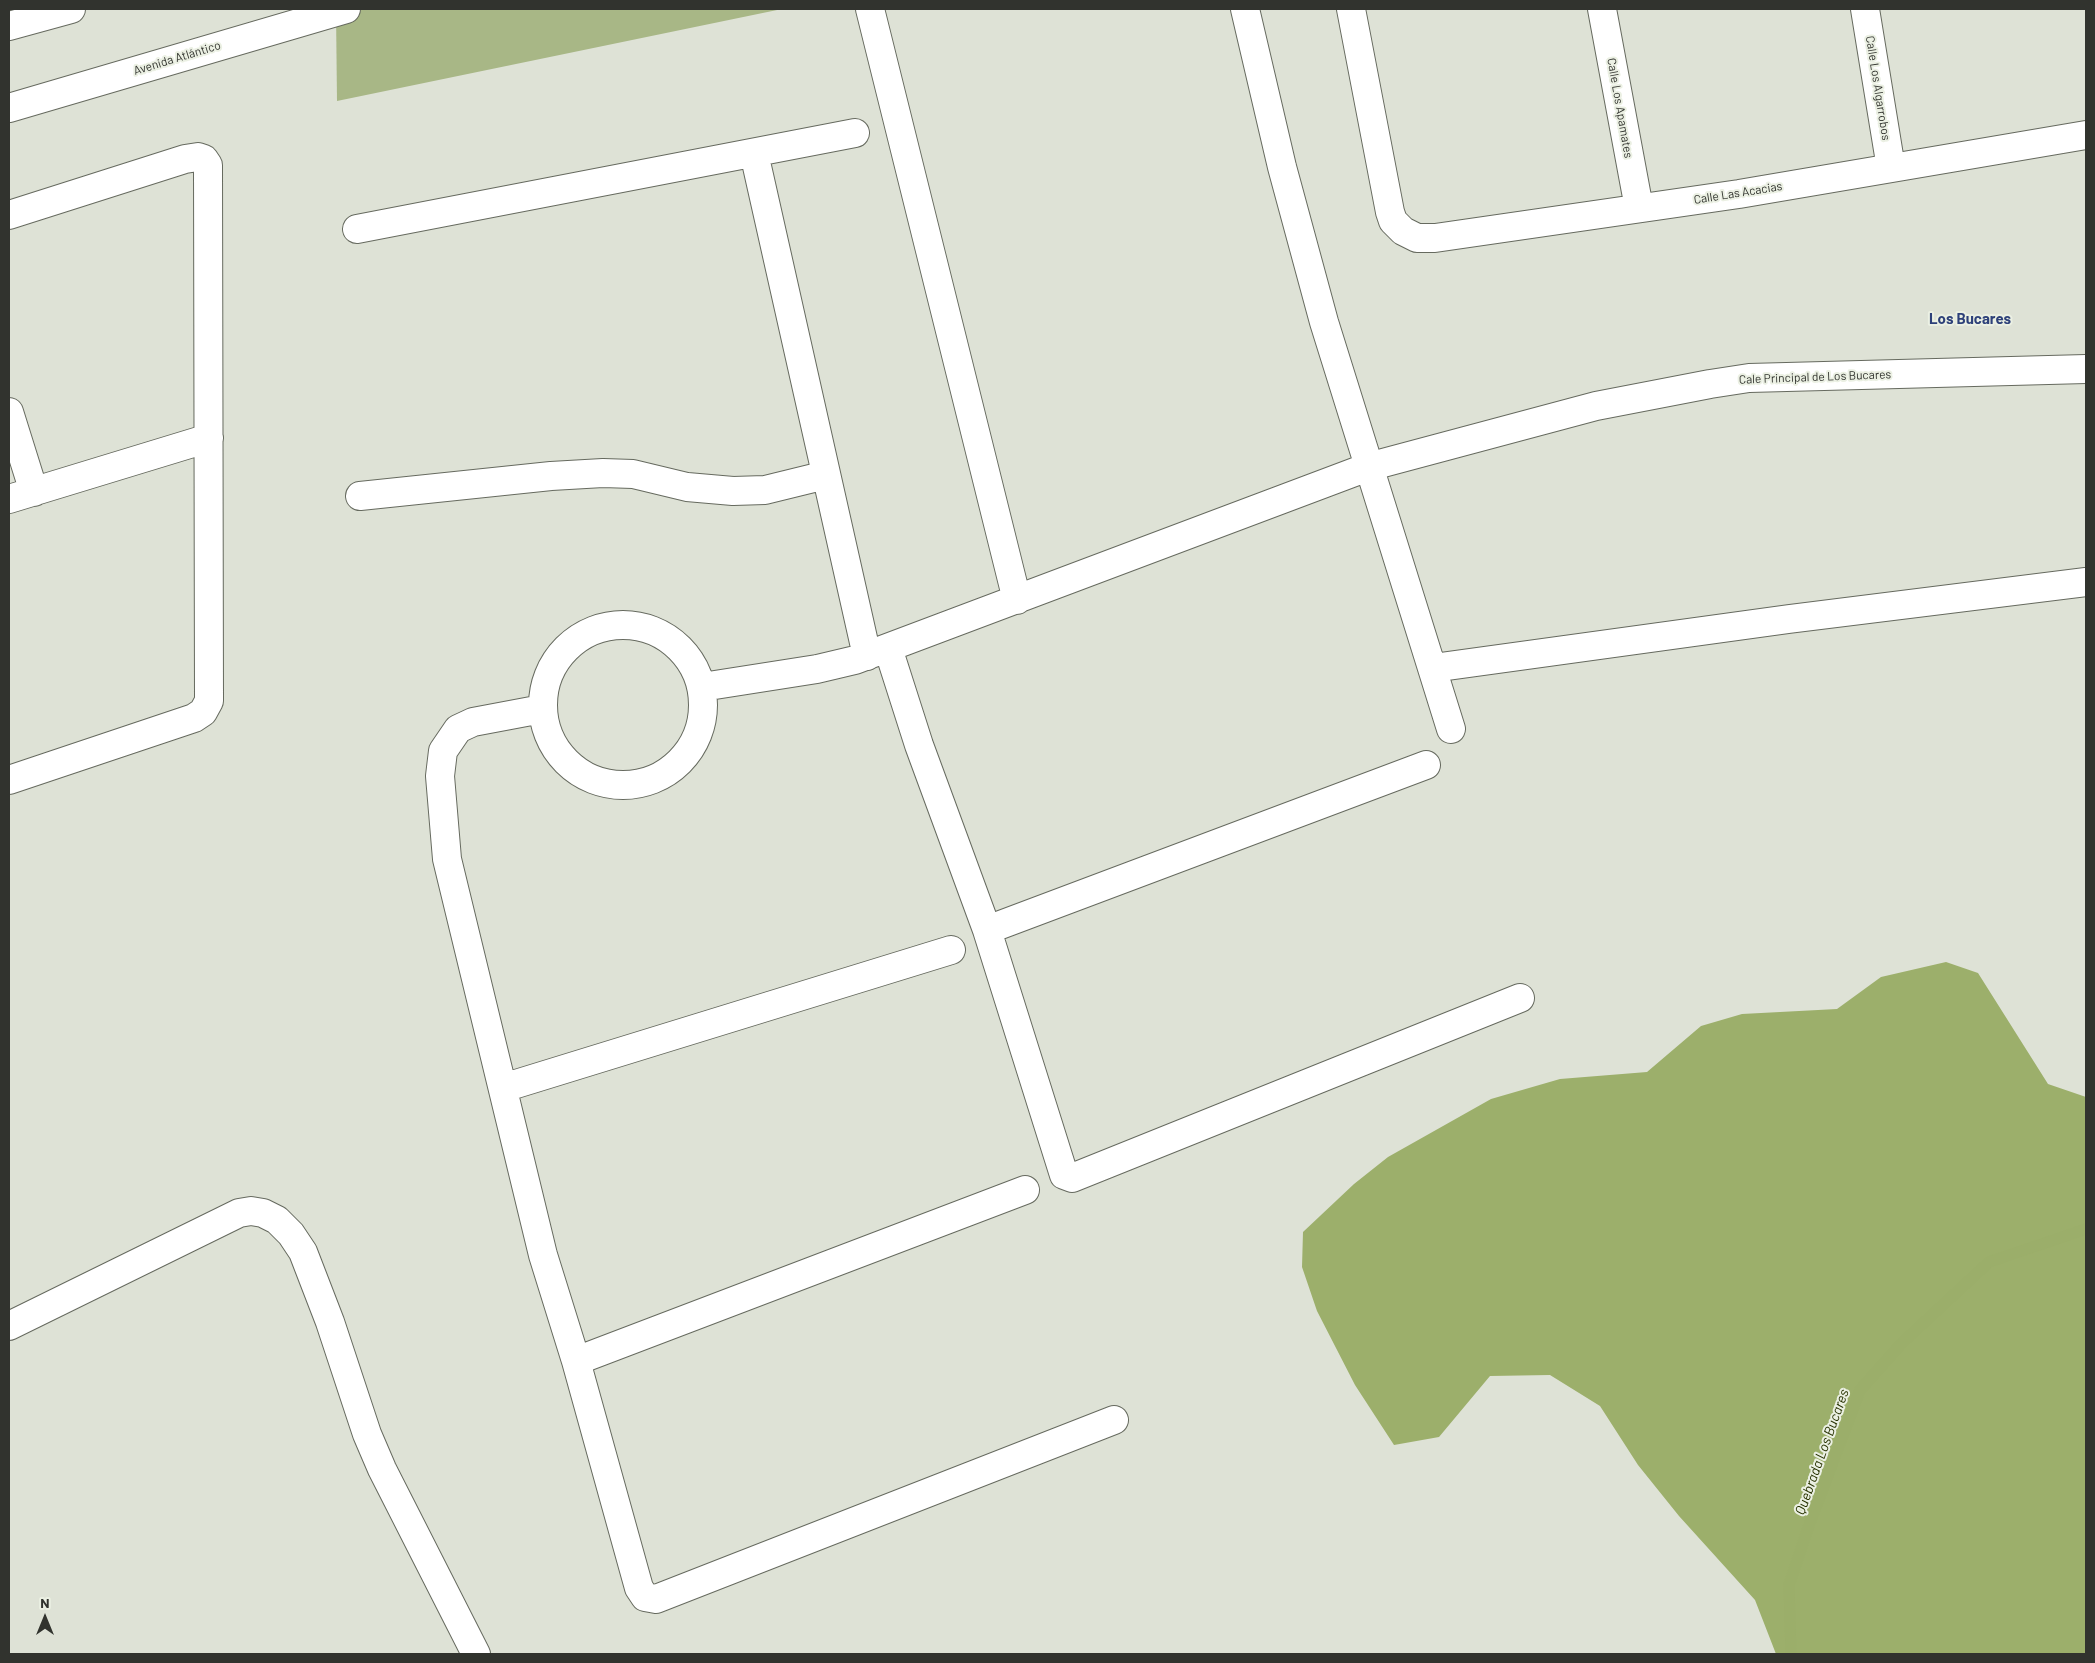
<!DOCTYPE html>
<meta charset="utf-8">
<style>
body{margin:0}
#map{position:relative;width:2095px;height:1663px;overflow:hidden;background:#dee2d6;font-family:Barlow,sans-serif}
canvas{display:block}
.frame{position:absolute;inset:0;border:10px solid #31332e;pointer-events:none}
.north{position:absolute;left:20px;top:1593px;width:50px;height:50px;-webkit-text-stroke:4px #ebf0e3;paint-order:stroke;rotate:0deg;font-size:14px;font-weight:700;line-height:20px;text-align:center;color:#31332e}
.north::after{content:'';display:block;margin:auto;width:18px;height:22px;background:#31332e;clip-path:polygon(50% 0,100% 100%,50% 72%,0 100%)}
</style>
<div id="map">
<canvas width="2095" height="1663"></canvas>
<div class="frame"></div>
<div class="north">N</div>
</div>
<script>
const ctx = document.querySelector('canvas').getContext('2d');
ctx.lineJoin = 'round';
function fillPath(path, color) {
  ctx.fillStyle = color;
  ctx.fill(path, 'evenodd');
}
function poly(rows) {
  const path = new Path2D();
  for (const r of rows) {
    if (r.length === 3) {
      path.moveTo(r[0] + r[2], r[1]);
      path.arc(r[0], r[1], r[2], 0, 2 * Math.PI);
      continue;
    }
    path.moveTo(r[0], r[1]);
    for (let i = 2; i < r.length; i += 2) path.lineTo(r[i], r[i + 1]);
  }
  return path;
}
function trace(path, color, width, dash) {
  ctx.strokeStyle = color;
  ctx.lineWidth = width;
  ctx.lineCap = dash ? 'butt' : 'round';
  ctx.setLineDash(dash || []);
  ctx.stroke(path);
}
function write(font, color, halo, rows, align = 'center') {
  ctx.font = font + ' Barlow,sans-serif';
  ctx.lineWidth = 4;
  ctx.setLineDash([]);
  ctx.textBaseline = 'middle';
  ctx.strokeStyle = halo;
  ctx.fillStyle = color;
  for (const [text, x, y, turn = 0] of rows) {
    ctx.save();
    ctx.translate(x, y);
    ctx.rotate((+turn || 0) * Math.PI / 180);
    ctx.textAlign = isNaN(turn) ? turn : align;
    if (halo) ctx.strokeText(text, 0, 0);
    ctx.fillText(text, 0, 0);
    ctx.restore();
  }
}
const green = poly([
 [346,9,782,9,337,101,336,11]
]);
const forest = poly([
 [1946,962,1978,973,2048,1084,2086,1097,2086,1654,1776,1654,1755,1600,1679,1516,1638,1465,1600,1406,1550,1375,1490,1376,1439,1437,1394,1445,1355,1385,1317,1311,1302,1267,1303,1232,1354,1184,1388,1157,1491,1099,1560,1079,1647,1072,1701,1026,1742,1014,1837,1009,1881,977]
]);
const stream = poly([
 [1791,1654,1789,1585,1808,1528,1860,1390,1902,1343,1989,1262,2086,1229]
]);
const street = poly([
 [870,9,1017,600],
 [1245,9,1282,167,1324,322,1451,729],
 [1351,9,1390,212,1393,221,1403,231,1417,238,1435,238,1739,194,2086,135],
 [1602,9,1639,208],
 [1865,9,1891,168],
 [754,153,867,656],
 [9,215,185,159,198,157,204,159,208,165,209,701,203,712,194,718,9,780],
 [357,229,855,133],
 [9,412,34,492],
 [360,496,551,476,603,473,633,474,687,487,733,491,765,490,826,475],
 [9,499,209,438],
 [623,705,80],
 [888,648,919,745,987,930,1064,1175,1072,1178,1520,998],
 [1433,668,1789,619,2086,582],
 [702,687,817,669,855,660,1368,467,1596,406,1710,384,1749,378,2086,369],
 [542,709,473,722,458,729,443,751,440,776,447,859,543,1255,576,1361,639,1588,645,1597,656,1599,1114,1420],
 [987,930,1426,765],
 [503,1088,951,950],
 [9,1326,239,1213,251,1211,263,1213,277,1220,291,1234,303,1252,330,1322,367,1434,382,1469,476,1654],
 [576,1361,1025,1190]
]);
const secondary = poly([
 [9,26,71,9],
 [9,108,346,9]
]);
const streetNames = [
 ["Avenida Atlántico",177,58,-17],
 ["Calle Los Algarrobos",1878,88,81],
 ["Calle Los Apamates",1620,108,80],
 ["Calle Las Acacias",1738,193,-9],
 ["Cale Principal de Los Bucares",1815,377,-2]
];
const waterNames = [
 ["Quebrada Los Bucares",1822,1452,-70]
];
const quarterNames = [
 ["Los Bucares",1970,319]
];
fillPath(green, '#a8b786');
fillPath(forest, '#9caf6b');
trace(stream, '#9bae6a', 11);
trace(street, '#666a5f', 30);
trace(secondary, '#666a5f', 30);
trace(street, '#fff', 28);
trace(secondary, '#fff', 28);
write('12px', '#31332e', '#ebf0e3', streetNames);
write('italic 14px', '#273200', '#ebf0e3', waterNames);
write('bold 15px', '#2d4079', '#ebf0e3', quarterNames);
</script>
